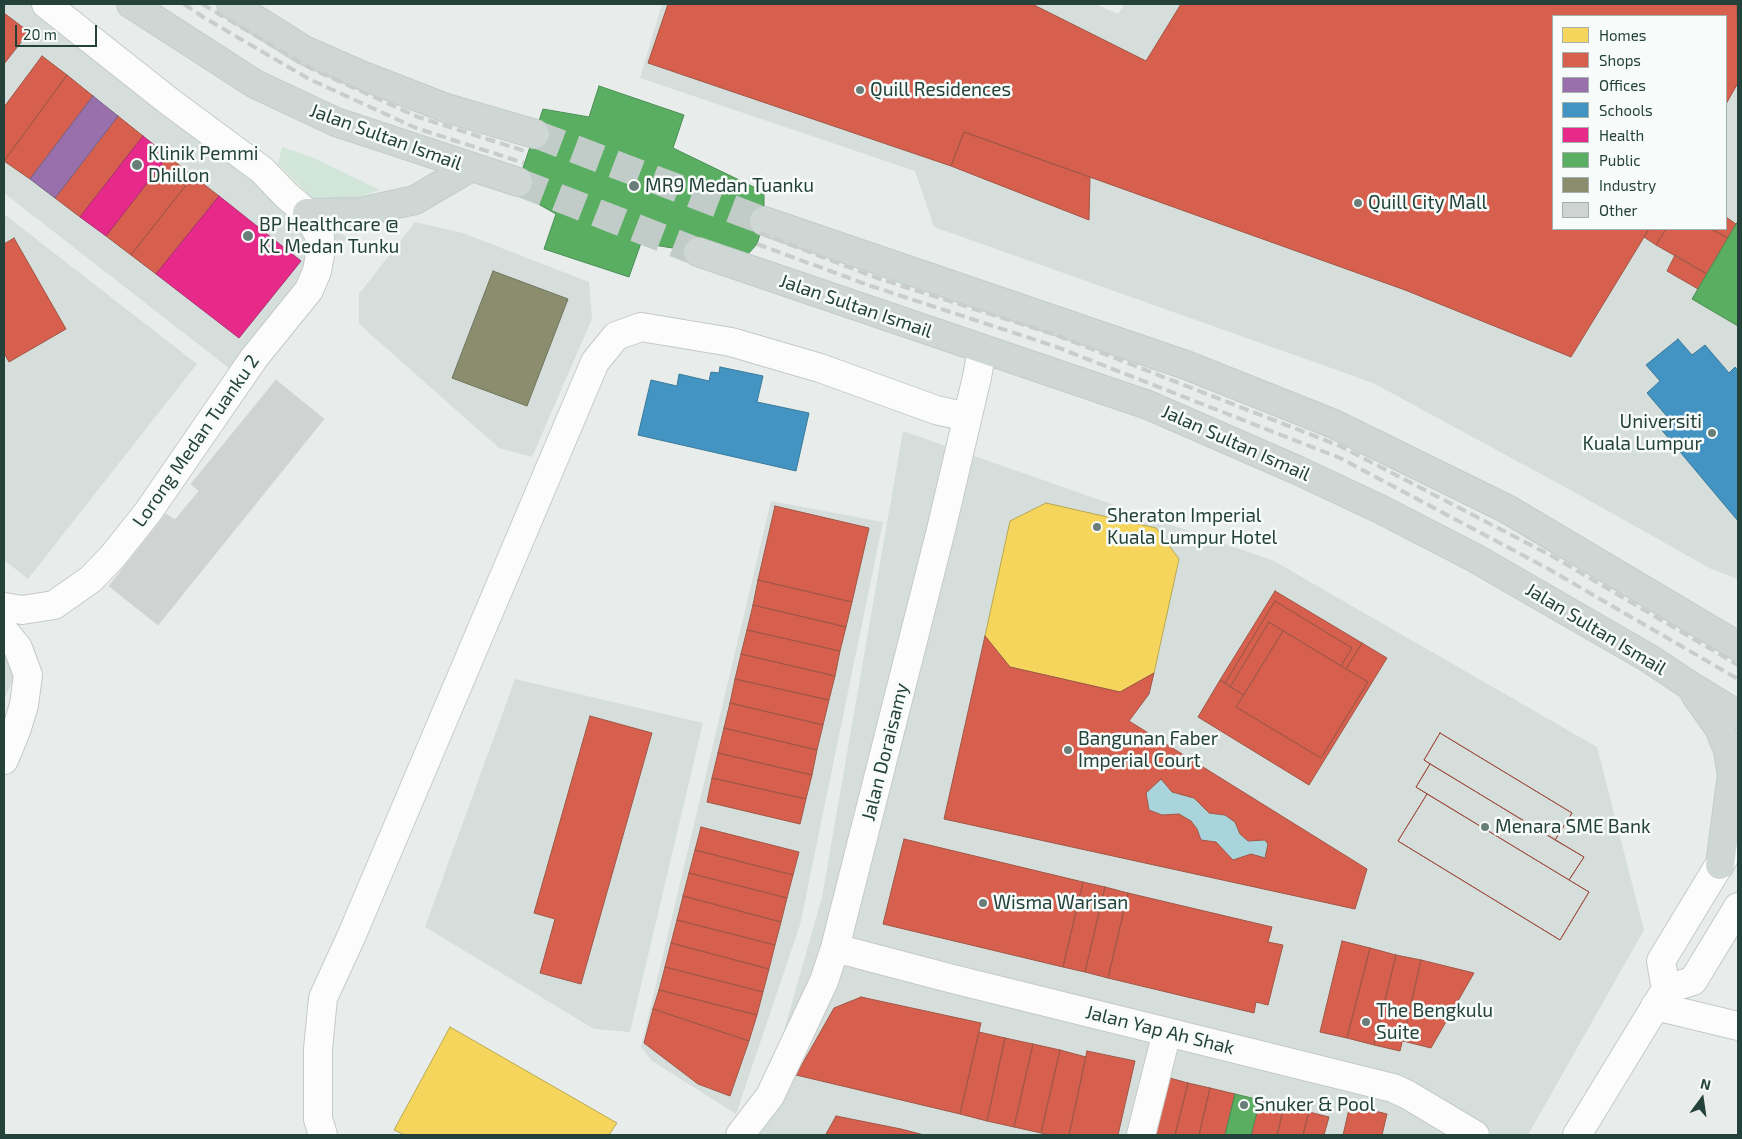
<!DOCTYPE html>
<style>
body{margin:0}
#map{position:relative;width:1742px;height:1139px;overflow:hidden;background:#e8edeb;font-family:"Exo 2",sans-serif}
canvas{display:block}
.frame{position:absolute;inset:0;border:5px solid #24423a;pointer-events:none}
.legend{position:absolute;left:1552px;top:15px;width:175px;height:215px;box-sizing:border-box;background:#f7fbf9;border:1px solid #a3b1ad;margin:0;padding:6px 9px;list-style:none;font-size:15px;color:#24423a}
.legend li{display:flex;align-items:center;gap:10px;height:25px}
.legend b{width:25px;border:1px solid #a3b1ad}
.north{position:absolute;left:1677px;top:1074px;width:50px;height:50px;-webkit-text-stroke:4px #f7fbf9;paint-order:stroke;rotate:14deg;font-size:14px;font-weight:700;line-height:20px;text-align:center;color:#24423a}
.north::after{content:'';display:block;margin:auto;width:18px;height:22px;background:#24423a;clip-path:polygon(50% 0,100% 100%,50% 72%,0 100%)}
.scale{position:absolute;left:15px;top:25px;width:82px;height:22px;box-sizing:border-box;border:2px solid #24423a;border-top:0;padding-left:6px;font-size:15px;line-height:18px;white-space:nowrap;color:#24423a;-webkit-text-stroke:4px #f7fbf9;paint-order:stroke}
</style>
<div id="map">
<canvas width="1742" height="1139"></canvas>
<div class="frame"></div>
<ul class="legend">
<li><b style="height:14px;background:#f6d55c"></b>Homes</li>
<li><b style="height:14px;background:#d6604d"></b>Shops</li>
<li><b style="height:14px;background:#9970ab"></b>Offices</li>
<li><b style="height:14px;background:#4393c3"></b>Schools</li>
<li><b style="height:14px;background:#e7298a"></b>Health</li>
<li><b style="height:14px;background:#5aae61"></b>Public</li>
<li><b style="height:14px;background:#8c8c6e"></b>Industry</li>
<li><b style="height:14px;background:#cfd4d2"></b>Other</li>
</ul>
<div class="north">N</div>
<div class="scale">20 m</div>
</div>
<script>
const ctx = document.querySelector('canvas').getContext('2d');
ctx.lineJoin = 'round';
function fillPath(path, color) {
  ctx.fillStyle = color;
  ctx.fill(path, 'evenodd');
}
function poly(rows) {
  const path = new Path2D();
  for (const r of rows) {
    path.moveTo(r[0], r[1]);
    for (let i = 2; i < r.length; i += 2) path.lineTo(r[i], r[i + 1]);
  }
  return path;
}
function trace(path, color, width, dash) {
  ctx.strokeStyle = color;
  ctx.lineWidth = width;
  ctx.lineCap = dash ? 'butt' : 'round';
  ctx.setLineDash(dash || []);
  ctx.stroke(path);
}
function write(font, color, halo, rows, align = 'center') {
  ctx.font = font + ' "Exo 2",sans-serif';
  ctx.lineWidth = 5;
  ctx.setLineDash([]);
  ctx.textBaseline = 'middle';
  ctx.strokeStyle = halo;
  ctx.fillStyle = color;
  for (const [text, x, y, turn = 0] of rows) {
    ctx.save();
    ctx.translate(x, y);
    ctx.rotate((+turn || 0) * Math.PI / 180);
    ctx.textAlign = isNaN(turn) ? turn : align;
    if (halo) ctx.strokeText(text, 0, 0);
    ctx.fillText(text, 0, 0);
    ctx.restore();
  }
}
const built = poly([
 [4,4,65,4,347,238,248,383,4,193],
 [662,4,1095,4,1118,14,1125,4,1738,4,1738,579,1711,569,1585,498,1373,383,934,227,915,171,640,78],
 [1553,16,1726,16,1726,229,1553,229],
 [4,214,197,364,28,579,4,560],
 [415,222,463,233,589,282,592,319,532,457,499,448,359,324,359,294],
 [903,431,1274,561,1597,747,1644,930,1528,1135,749,1135,758,1122,822,897],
 [771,501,883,522,800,925,736,1114,652,1061,641,1047],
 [4,652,20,665,4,700],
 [515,679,703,723,630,1032,594,1029,425,927]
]);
const green = poly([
 [282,147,314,158,380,190,343,202,316,202,278,164]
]);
const water = poly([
 [1161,779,1172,792,1194,798,1209,813,1225,815,1235,822,1240,834,1248,841,1265,840,1268,844,1265,858,1251,854,1233,860,1216,842,1201,840,1197,829,1190,821,1179,814,1162,815,1149,810,1146,793]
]);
const homes = poly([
 [686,4,956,4,915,130,671,50,686,4],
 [1046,503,1156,528,1179,559,1154,673,1120,692,1010,667,985,636,1010,521,1046,503],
 [450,1027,617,1123,609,1135,405,1135,394,1130,450,1027]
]);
const shops = poly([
 [668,4,1032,4,1146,61,1181,4,1737,4,1738,83,1726,104,1726,16,1553,16,1553,229,1649,229,1571,357,1405,290,964,132,951,166,648,63,668,4],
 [4,13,29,32,4,64,4,13],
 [42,56,67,75,4,161,4,107,42,56],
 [67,75,93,96,30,179,4,161,67,75],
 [118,116,143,136,80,217,55,198,118,116],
 [964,132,1090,177,1089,220,951,166,964,132],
 [168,156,193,176,131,255,106,236,168,156],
 [193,176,219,196,156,274,131,255,193,176],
 [1726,217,1736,224,1728,238,1711,229,1726,229,1726,217],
 [1649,229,1666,229,1656,245,1644,237,1649,229],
 [1666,229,1711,229,1728,238,1707,274,1656,245,1666,229],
 [14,238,66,329,9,362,4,353,4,244,14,238],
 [1675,255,1707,274,1698,289,1667,271,1675,255],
 [775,506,869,528,852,602,758,580,775,506],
 [758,580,852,602,846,627,753,605,758,580],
 [1275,591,1362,643,1346,669,1341,666,1352,648,1275,601,1225,683,1220,680,1275,591],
 [1275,601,1352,648,1341,666,1269,622,1230,687,1225,683,1275,601],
 [753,605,846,627,840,651,747,630,753,605],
 [1269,622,1283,631,1244,695,1230,687,1269,622],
 [747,630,840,651,835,676,741,654,747,630],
 [1283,631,1368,682,1321,758,1236,707,1283,631],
 [985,636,1010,667,1120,692,1154,673,1149,694,1129,721,1367,869,1355,909,944,819,985,636],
 [1161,779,1172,792,1194,798,1209,813,1225,815,1235,822,1240,834,1248,841,1265,840,1268,844,1265,858,1251,854,1233,860,1216,842,1201,840,1197,829,1191,821,1179,814,1162,815,1149,810,1146,793,1161,779],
 [1362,643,1387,658,1309,785,1198,717,1220,680,1244,695,1236,707,1321,758,1368,682,1346,669,1362,643],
 [741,654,835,676,829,700,735,679,741,654],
 [735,679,829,700,823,725,730,703,735,679],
 [730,703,823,725,817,750,724,728,730,703],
 [590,716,652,733,581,984,540,973,555,919,534,913,590,716],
 [724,728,817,750,812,775,718,753,724,728],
 [1440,733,1572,813,1555,840,1424,760,1440,733],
 [1440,733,1572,813,1555,840,1584,857,1569,880,1589,892,1560,940,1398,841,1427,794,1416,787,1430,764,1424,760,1440,733],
 [718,753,812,775,806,799,712,778,718,753],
 [1430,764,1584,857,1569,880,1416,787,1430,764],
 [712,778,806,799,800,824,707,802,712,778],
 [1427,794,1589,892,1560,940,1398,841,1427,794],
 [701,827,799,852,793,875,695,850,701,827],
 [904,839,1083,882,1063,967,883,924,904,839],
 [695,850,793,875,787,898,689,873,695,850],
 [689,873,787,898,781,922,683,896,689,873],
 [1083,882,1105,887,1085,972,1063,967,1083,882],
 [1105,887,1128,893,1108,978,1085,972,1105,887],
 [1128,893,1272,927,1268,942,1283,945,1268,1005,1256,1002,1254,1013,1108,978,1128,893],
 [683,896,781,922,775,945,677,920,683,896],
 [677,920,775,945,769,969,671,943,677,920],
 [1342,941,1370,948,1347,1038,1320,1032,1342,941],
 [671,943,769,969,763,992,665,967,671,943],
 [1370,948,1396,955,1374,1045,1347,1038,1370,948],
 [1396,955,1421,960,1400,1051,1374,1045,1396,955],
 [1421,960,1474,973,1431,1048,1403,1041,1421,960],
 [665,967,763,992,757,1015,659,990,665,967],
 [659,990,757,1015,749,1041,653,1009,659,990],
 [861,997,981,1023,960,1114,796,1075,834,1008,861,997],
 [653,1009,749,1041,730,1096,698,1084,644,1043,653,1009],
 [979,1032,1005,1038,987,1121,960,1114,979,1032],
 [1005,1038,1033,1044,1014,1127,987,1121,1005,1038],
 [1033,1044,1060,1050,1041,1133,1014,1127,1033,1044],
 [1060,1050,1086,1057,1069,1135,1052,1135,1041,1133,1060,1050],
 [1087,1051,1135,1061,1118,1135,1069,1135,1087,1051],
 [1166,1077,1188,1083,1175,1135,1152,1135,1166,1077],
 [1188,1083,1210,1088,1199,1135,1175,1135,1188,1083],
 [1210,1088,1235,1094,1225,1135,1199,1135,1210,1088],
 [1260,1100,1284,1106,1277,1135,1251,1135,1260,1100],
 [1350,1105,1387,1114,1382,1135,1343,1135,1350,1105],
 [1284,1106,1309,1112,1303,1135,1277,1135,1284,1106],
 [1309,1112,1329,1117,1324,1135,1303,1135,1309,1112],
 [836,1116,901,1129,924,1135,829,1135,826,1134,836,1116]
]);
const offices = poly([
 [93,96,118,116,55,198,30,179,93,96]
]);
const schools = poly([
 [1678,339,1692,355,1705,345,1729,373,1735,367,1738,371,1738,521,1660,428,1670,420,1647,393,1660,381,1646,365,1678,339],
 [720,367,763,376,757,402,809,413,796,471,638,435,651,380,677,386,679,374,709,381,711,372,719,373,720,367]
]);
const health = poly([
 [143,136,168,156,106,236,80,217,143,136],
 [219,196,301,261,239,338,156,274,219,196]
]);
const public = poly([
 [599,86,684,115,673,148,764,192,764,221,757,244,740,263,698,252,641,243,629,277,544,249,556,214,515,191,543,109,589,117,599,86],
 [1738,221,1738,326,1692,299,1738,221],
 [1235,1094,1260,1100,1251,1135,1225,1135,1235,1094]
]);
const industry = poly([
 [493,271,568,299,527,406,452,378,493,271]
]);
const building = poly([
 [276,380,324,419,158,625,109,586,166,514,175,520,199,491,191,484,276,380]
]);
const majorTunnel = poly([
 [535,134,764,221],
 [518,182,698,252]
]);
const minor = poly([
 [4,607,22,610,54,605,91,579,113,556,148,512,254,358,309,290,317,271,320,255,320,237,307,213,286,195,262,170,170,102,46,4],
 [4,631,18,648,28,675,24,705,16,731,4,760],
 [835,948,953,979,1393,1088,1408,1095,1475,1135],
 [1666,989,1693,981,1738,907],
 [1655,1006,1738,1026],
 [323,1135,318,1119,318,1049,323,998,351,937,595,362,616,336,641,327,731,342,820,368,936,410,967,417],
 [740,1135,770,1096,824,981,835,948,941,530,977,377,982,349],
 [1141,1135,1167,1032],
 [1577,1135,1666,989,1661,961,1738,834]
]);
const major = poly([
 [131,4,255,84,336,122,518,182],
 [231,4,304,50,361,75,446,108,535,134],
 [307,213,360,212,415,200,471,167],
 [764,221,1186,365,1334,424,1507,509,1738,646],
 [698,252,1148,405,1297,470,1380,509,1475,558,1650,659,1689,685,1738,715],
 [1695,694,1719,728,1728,750,1730,764,1732,774,1720,865]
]);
const rail = poly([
 [184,4,203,17,309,79,416,128,524,163],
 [202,4,312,69,418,117,528,152],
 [760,233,877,278,1056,335,1340,446,1552,556,1738,665],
 [757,244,871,286,1054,346,1340,458,1545,567,1738,679]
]);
const markers = [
 [860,90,5,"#697e78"],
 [137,165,6,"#697e78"],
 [634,186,6,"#697e78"],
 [1358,203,5,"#697e78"],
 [248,236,6,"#697e78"],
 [1712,433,5,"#697e78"],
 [1097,527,5,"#697e78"],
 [1068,750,5,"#697e78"],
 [1485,827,5,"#697e78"],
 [983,903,5,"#697e78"],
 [1366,1022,5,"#697e78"],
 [1244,1105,5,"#697e78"]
];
const poiNames = [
 ["Quill Residences",870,90],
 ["Klinik Pemmi",148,154],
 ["Dhillon",148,176],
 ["MR9 Medan Tuanku",645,186],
 ["Quill City Mall",1368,203],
 ["BP Healthcare @",259,225],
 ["KL Medan Tunku",259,247],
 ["Universiti",1702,422,"right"],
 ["Kuala Lumpur",1702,444,"right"],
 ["Sheraton Imperial",1107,516],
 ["Kuala Lumpur Hotel",1107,538],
 ["Bangunan Faber",1078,739],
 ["Imperial Court",1078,761],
 ["Menara SME Bank",1495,827],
 ["Wisma Warisan",993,903],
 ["The Bengkulu",1376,1011],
 ["Suite",1376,1033],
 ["Snuker & Pool",1254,1105]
];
const streetNames = [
 ["Jalan Sultan Ismail",386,137,20],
 ["Jalan Sultan Ismail",856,306,19],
 ["Lorong Medan Tuanku 2",196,441,-55],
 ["Jalan Sultan Ismail",1236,443,24],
 ["Jalan Sultan Ismail",1596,629,31],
 ["Jalan Doraisamy",885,752,-76],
 ["Jalan Yap Ah Shak",1160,1030,14]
];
fillPath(built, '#d6dedb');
fillPath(green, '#d1e6d8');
fillPath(water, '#a9d4db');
fillPath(homes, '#f6d55c');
trace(homes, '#b7a952', 1);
fillPath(shops, '#d6604d');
trace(shops, '#a15747', 1);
fillPath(offices, '#9970ab');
trace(offices, '#766289', 1);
fillPath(schools, '#4393c3');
trace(schools, '#3a7b9a', 1);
fillPath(health, '#e7298a');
trace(health, '#ac3072', 1);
fillPath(public, '#5aae61');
trace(public, '#4a8e55', 1);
fillPath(industry, '#8c8c6e');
trace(industry, '#6d765e', 1);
fillPath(building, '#cfd4d2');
trace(building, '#d1d6d4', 1);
trace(majorTunnel, '#c1cbc8', 28, [28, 14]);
trace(minor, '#c5cac8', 30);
trace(major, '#c3ccc9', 30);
trace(minor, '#fcfcfc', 28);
trace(major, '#cfd7d5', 28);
trace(rail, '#c9cdcc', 4, [10, 5]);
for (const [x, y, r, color] of markers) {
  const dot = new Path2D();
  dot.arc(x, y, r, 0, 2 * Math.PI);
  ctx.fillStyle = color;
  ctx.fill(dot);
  trace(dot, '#f7fbf9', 2);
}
write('19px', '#24423a', '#f7fbf9', poiNames, 'left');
write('19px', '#24423a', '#f7fbf9', streetNames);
</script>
